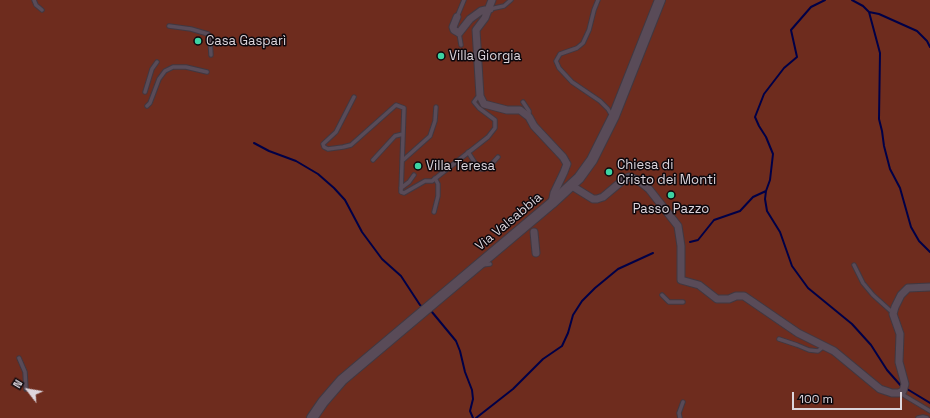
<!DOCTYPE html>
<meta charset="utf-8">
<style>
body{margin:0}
#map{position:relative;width:930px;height:418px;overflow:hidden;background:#281c27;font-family:"Space Grotesk",sans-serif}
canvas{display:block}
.north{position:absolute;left:8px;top:370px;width:40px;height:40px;-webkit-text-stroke:3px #0d080d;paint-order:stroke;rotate:301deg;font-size:11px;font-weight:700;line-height:16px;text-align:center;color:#ddd5dc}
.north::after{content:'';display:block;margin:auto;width:14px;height:18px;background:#ddd5dc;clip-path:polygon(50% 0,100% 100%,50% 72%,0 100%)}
.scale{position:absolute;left:792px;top:392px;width:110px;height:18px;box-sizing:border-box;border:2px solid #ddd5dc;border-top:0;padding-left:5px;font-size:12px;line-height:14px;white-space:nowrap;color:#ddd5dc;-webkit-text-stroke:3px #0d080d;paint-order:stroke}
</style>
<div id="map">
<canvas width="930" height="418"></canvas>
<div class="north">N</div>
<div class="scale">100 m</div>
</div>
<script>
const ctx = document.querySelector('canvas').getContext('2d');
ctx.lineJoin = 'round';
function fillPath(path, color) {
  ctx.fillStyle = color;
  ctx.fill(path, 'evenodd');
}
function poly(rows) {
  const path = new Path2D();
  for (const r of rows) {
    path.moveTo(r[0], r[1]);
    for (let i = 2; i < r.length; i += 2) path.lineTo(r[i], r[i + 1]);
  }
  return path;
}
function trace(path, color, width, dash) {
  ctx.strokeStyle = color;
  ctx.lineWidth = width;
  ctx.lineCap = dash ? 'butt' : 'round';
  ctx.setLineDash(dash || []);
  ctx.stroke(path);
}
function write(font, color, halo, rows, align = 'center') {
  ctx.font = font + ' "Space Grotesk",sans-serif';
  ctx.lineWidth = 3;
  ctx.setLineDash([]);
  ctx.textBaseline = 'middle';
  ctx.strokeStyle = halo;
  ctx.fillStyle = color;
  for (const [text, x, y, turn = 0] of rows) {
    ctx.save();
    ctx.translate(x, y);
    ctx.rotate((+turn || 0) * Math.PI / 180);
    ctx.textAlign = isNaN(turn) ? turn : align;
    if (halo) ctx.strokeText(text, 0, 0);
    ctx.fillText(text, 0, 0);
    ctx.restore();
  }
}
const green = poly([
 [0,0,930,0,930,418,0,418]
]);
const stream = poly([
 [852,0,863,6,869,12,879,14,917,31,927,41,930,47],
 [869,12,880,53,879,119,882,131,884,146,890,169,900,188,911,227,919,241,930,252],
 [254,143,269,151,296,161,318,174,334,188,345,200,362,232,382,259,401,276,420,305,423,307],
 [766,191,765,199,767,211,780,232,792,266,808,288,852,324,871,345,887,370,902,387],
 [690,242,698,240,714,220,740,211,753,197,766,191,770,180,773,154,766,137,759,126,755,117,764,94,784,68,797,57,791,30,811,7,825,0],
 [429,310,432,312,456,341,460,351,465,372,472,390,473,399,470,411,473,418],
 [907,389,930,403],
 [476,418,513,389,543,359,562,346,568,333,573,315,582,301,595,288,618,269,653,253]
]);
const service = poly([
 [34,0,36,5,42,10],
 [598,0,594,10,589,30,583,43,577,48,560,54,556,61,559,68,572,82,600,101,608,109,612,116],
 [490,9,504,6,511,0],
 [457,17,464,0],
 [169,26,191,29,208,34,210,38,211,55],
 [459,33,461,45],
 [145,92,152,69,157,62],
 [354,97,336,132,323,144,324,147,328,149,343,147,351,145,396,105,404,108,401,192,404,193,425,181,432,181,488,137,495,128,495,120,479,108,474,102,477,98,480,96],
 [523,102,529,111,529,116],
 [147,106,150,103,159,79,165,71,173,67,186,67,207,72],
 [468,152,477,166,481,169,488,168,498,157],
 [373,160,395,136,403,134],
 [402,161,430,136,435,121,436,107],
 [401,188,409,182,414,175],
 [434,212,438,196,438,184,435,178],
 [482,265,490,264],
 [854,265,863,283,873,295,893,313],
 [662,295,669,302,683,302],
 [779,339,797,345,809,350,818,351,824,346],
 [19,358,25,372,26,389],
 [900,393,930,411],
 [680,418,679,413,683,402],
 [918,418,923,417,927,418]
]);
const minor = poly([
 [492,0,485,18,476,30,480,96,484,104,507,110,520,110,529,117,534,126,563,157,567,164,564,172,554,193,552,203],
 [457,17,453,27,454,30,459,33,470,19,481,11,490,9],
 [572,186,593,199,597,199,603,197,622,181,629,177,638,180,649,189,678,226,681,246,681,280,699,285,717,299,729,299,736,296,744,296,798,333,834,351,880,389,892,393,899,393,903,391,905,384,899,362,900,334,893,314,895,307,901,295,908,288,930,287],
 [534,232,536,253]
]);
const secondary = poly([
 [312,418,323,402,342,380,552,203,579,178,592,160,614,116,660,0]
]);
const markers = [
 [198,41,4,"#3dd4a3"],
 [441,56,4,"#3dd4a3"],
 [418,166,4,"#3dd4a3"],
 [609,172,4,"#3dd4a3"],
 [671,195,4,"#3dd4a3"]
];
const poiNames = [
 ["Casa Gasparì",206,41],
 ["Villa Giorgia",449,56],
 ["Chiesa di",617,165],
 ["Cristo dei Monti",617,180],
 ["Villa Teresa",426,166],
 ["Passo Pazzo",671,209,"center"]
];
const streetNames = [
 ["Via Valsabbia",509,222,-40]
];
fillPath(green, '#6e2c1e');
trace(stream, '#000047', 2);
trace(service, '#413841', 5.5);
trace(minor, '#413841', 9);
trace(secondary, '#413841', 12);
trace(service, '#594b58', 3.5);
trace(minor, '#594b58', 7);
trace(secondary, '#594b58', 10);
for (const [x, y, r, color] of markers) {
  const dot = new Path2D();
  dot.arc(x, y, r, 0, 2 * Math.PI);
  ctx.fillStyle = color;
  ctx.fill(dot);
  trace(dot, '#0d080d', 1.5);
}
write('13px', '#ddd5dc', '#0d080d', poiNames, 'left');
write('13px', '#ddd5dc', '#0d080d', streetNames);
</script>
